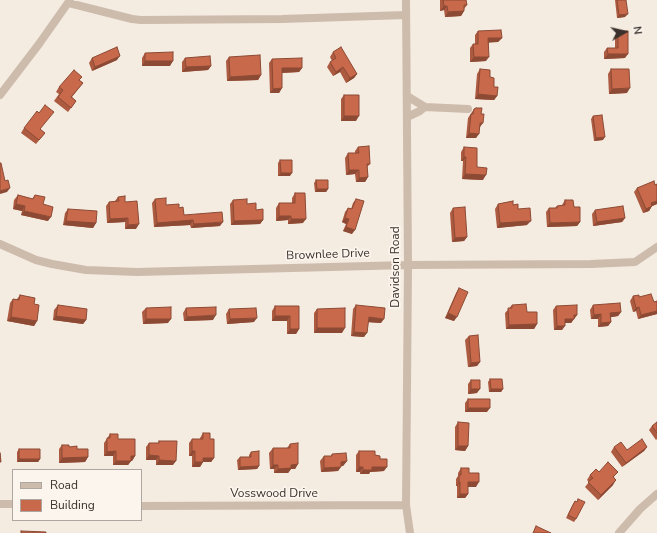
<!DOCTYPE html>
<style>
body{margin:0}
#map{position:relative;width:657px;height:533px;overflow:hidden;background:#f4ebe1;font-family:"Nunito Sans",sans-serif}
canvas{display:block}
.legend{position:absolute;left:12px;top:469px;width:130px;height:52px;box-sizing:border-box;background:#fbf5ee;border:1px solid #aea6a0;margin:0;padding:5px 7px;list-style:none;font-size:12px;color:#3b302b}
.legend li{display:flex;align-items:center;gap:8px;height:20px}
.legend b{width:20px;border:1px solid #aea6a0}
.north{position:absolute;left:605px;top:12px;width:40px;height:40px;-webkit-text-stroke:3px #fbf5ee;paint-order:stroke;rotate:82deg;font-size:11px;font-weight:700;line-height:16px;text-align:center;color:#3b302b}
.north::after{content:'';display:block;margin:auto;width:14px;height:18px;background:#3b302b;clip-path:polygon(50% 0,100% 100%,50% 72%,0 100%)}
</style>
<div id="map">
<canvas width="657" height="533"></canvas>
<ul class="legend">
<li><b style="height:5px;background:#cdbbac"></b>Road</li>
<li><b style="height:11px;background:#c8694b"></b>Building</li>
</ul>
<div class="north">N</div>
</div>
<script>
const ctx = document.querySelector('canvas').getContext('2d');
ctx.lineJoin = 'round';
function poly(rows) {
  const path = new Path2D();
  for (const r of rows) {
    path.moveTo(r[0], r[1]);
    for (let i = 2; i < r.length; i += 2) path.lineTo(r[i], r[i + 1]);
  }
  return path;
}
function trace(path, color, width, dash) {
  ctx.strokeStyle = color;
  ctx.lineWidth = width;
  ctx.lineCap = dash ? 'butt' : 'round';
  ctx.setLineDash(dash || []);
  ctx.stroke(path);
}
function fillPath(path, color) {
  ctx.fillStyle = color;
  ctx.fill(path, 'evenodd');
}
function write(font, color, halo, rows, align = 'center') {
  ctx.font = font + ' "Nunito Sans",sans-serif';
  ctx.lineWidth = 3.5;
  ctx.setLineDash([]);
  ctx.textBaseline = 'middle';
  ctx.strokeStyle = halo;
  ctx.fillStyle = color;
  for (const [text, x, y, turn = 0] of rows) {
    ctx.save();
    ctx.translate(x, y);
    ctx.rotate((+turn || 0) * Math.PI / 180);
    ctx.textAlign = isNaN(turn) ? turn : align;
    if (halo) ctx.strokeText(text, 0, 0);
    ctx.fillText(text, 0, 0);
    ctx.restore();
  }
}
const minor = poly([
 [406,0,408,265,406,505,410,533],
 [69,3,132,19,141,20,282,19,406,15],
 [0,95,39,44,70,0],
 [407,96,425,107,468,109],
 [407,117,420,111,425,107],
 [0,244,36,260,52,264,86,270,137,272,408,265,591,264,635,262,657,247],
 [0,504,13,504],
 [141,506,406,505],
 [619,533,640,509,657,494]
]);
const wall = poly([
 [440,0,466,0,467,5,464,9,464,11,461,16,445,17,444,10,440,11],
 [615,0,626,0,625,17,617,18],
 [478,31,502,38,498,42,489,42,486,61,470,62,470,48,473,44,475,44,475,35],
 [618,31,625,58,604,59,604,52,607,48,615,48,615,36],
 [333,52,357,74,354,78,346,83,340,72,333,76,327,67,330,62,332,61,330,57],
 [145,53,170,66,142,66,142,58],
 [229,57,261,75,258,80,227,81,226,61],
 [92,58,117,60,92,71,89,63],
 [185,58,211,66,208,70,182,72,182,62],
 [272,59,302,68,299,72,282,73,282,88,279,93,270,93,269,63],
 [480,69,490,77,497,96,494,100,475,99,477,74],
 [611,69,627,93,609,94,608,74],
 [79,80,83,83,72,97,76,101,68,112,54,101,59,94,56,92,59,87],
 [344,95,356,121,341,121,341,99],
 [474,109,480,127,476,138,466,138,468,118],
 [593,116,603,140,594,141,591,119],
 [24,128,40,130,45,133,36,144,21,133],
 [358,147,370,164,367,167,368,177,365,182,356,182,355,174,346,175,345,158,348,153,355,153,355,151],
 [464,147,483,180,462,179,463,161,461,161,461,152],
 [280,160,290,176,278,176,278,163],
 [316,180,328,189,326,192,315,192,314,183],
 [657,184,657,204,652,206,649,211,643,213,634,192,637,188],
 [295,193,303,223,288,224,288,220,276,221,276,208,279,203,292,203,292,198],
 [18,195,32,199,35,195,43,204,48,221,21,215,22,211,13,209,14,200],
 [118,197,125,202,136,229,125,229,125,222,107,223,106,206,109,202,115,201],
 [155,199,166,205,179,208,184,215,220,226,191,228,190,225,154,227,152,203],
 [356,199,352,234,343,231,346,224,342,222,345,212,348,208,351,209,353,203],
 [233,200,247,204,256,210,263,220,260,224,231,225,230,204],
 [565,200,574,207,580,222,577,226,547,227,546,212,549,208,555,208,557,206,562,205],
 [498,204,513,205,527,225,497,228,495,209],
 [453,208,467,237,464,241,452,242,450,213],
 [68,209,96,223,93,228,63,225,65,213],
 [595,210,625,218,622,222,593,226,592,214],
 [459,288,454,321,445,318,456,293],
 [20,295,34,304,37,321,34,326,7,321,10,303,13,299,17,299],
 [633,296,639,297,654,302,657,301,657,314,638,319,636,311,633,312,630,301],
 [58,305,86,320,83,324,53,320,54,310],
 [356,305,381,323,368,322,364,337,351,336,353,309],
 [512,305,527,312,537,324,534,329,506,329,505,313],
 [593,305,621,312,618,316,611,317,611,322,608,326,598,327,598,319,591,319,590,310],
 [275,306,299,306,299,329,296,334,287,334,287,321,272,321,272,311],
 [556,306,577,315,571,323,565,323,562,330,554,330,553,310],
 [146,308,168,323,143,324,142,312],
 [186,308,213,320,184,321,183,313],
 [229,309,254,322,227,324,226,314],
 [317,309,342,333,314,333,314,313],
 [469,336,480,362,477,366,468,367,465,340],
 [490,379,503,389,501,392,489,392,488,382],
 [471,380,477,393,468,394,468,384],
 [468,399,487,412,465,412,465,403],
 [458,422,468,446,465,451,455,450,455,427],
 [657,422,657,439,656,440,649,430,652,426],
 [203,433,210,439,214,458,211,462,203,462,200,467,192,467,192,456,189,456,189,443,192,439,200,439,200,438],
 [110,434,118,439,135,456,132,461,131,461,128,465,113,465,113,456,104,456,104,443],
 [159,441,173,465,156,465,156,460,146,460,146,447,149,443,158,443],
 [290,444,298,464,295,469,291,469,288,473,274,473,274,469,270,469,269,453,273,448,287,448],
 [62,445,77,449,88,457,85,462,59,463,59,449],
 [614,447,627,450,647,447,644,451,622,467,611,452],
 [19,449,40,459,38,462,17,462,17,452],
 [359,451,375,455,380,459,384,471,370,472,369,474,360,474,360,472,356,472,356,455],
 [251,452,259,466,257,469,238,470,237,460,240,457,249,457,249,455],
 [332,454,347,461,343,466,341,466,338,471,321,472,320,461,324,456,331,456],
 [461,468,469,473,476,487,468,487,468,494,465,498,457,498,457,486,456,486,456,479,458,476,458,473],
 [599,472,615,477,613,478,613,485,598,500,585,487,589,482,587,480,590,475],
 [578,499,576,519,574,522,566,518,573,504,575,501,577,502]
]);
const shadedWall = poly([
 [444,6,447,6,444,10,440,11],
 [464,11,461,16,445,17,448,12],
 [628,14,625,17,617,18,619,15],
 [488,38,502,38,498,42,485,43],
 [608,54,628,54,625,58,604,59],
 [120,56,117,60,92,71,95,67],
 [474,57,489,57,486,61,470,62],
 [145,61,173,61,170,66,142,66],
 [211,66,208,70,182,72,186,67],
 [343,67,340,72,333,76,336,72],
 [282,68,302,68,299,72,279,73],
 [357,74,354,78,346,83,350,78],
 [261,75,258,80,227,81,230,77],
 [282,88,279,93,270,93,273,89],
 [630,88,627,93,609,94,612,89],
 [478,94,497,96,494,100,475,99],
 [344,116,359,116,356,121,341,121],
 [480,123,483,123,480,127],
 [469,133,479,134,476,138,466,138],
 [605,137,603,140,594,141,596,138],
 [464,157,466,157,463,161,461,161],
 [349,170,359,170,355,174,346,175],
 [281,173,292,173,290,176,278,176],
 [465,174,486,175,483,180,462,179],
 [368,177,365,182,356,182,359,178],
 [10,188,7,192,0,194,0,191],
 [317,189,328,189,326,192,315,192],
 [657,201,657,204,648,208,651,203],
 [16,204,25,206,22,211,13,209],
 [652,206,649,211,643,213,646,209],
 [24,211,51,217,48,221,21,215],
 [279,216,291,216,288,220,276,221],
 [128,218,125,222,107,223,110,219],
 [345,218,349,219,346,224,342,222],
 [625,218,622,222,593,226,597,222],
 [291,219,306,219,303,223,288,224],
 [193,220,190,225,154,227,157,223],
 [263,220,260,224,231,225,234,221],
 [66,221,96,223,93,228,63,225],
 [531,221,527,225,497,228,500,223],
 [223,222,220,226,191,228,194,224],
 [580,222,577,226,547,227,550,223],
 [139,224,136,229,125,229,128,225],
 [346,227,355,230,352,234,343,231],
 [467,237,464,241,452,242,455,238],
 [639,307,636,311,633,312,636,308],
 [657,311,657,314,638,319,641,315],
 [621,312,618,316,607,318,610,313],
 [448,313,457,317,454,321,445,318],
 [601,314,598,319,591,319,594,315],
 [216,315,213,320,184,321,187,317],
 [574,315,577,315,571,323,561,323,565,319],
 [56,316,86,320,83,324,53,320],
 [275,316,290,316,287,321,272,321],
 [11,317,37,321,34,326,7,321],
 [369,317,384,319,381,323,366,322],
 [257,318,254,322,227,324,230,319],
 [146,319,171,319,168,323,143,324],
 [611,322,608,326,598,327,601,323],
 [537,324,534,329,506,329,509,325],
 [557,326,565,326,562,330,554,330],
 [317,328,345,328,342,333,314,333],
 [290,329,299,329,296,334,287,334],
 [354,332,367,333,364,337,351,336],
 [480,362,477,366,468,367,471,363],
 [471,389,480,389,477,393,468,394],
 [491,389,503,389,501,392,489,392],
 [468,408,490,408,487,412,465,412],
 [458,446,468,446,465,451,455,450],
 [647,447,644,451,622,467,626,463],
 [116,451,113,456,104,456,107,452],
 [192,451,195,451,192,456,189,456],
 [149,455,159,456,156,460,146,460],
 [131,456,135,456,132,461,131,461,128,465,113,465,116,461],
 [88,457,85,462,59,463,62,458],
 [203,458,214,458,211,462,203,462,200,467,192,467,195,462],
 [19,459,40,459,38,462,17,462],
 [159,460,176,461,173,465,156,465],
 [347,461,343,466,338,466,341,462],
 [298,464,295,469,291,469,288,473,274,473,278,469,291,465],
 [273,465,278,465,274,469,270,469],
 [259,466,257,469,238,470,240,467],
 [341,467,338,471,321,472,324,468],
 [359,467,363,467,360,472,356,472],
 [372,467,387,467,384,471,370,472,369,474,360,474,363,470],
 [616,480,613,485,598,500,601,495],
 [459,482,460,482,457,486,456,486],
 [468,482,479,482,476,487,465,487],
 [460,494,468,494,465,498,457,498]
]);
const building = poly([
 [443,0,466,0,467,5,464,5,464,11,448,12,447,6,444,6,443,0],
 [617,0,626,0,628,14,619,15,617,0],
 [501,30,502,38,488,38,489,57,474,57,473,44,478,44,478,31,501,30],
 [618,31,628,31,628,54,608,54,607,48,618,48,618,31],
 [117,47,120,56,95,67,92,58,117,47],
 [341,47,357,74,350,78,343,67,336,72,330,62,336,58,333,52,341,47],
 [173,52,173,61,145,61,145,53,173,52],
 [260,55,261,75,230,77,229,57,260,55],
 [210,56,211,66,186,67,185,58,210,56],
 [302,58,302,68,282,68,282,88,273,89,272,59,302,58],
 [480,69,490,70,490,77,494,78,494,87,498,87,497,96,478,94,480,69],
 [611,69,629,69,630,88,612,89,611,69],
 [74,70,82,77,79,80,83,83,71,97,76,101,71,108,58,97,63,90,59,87,74,70],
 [344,95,359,95,359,116,344,116,344,95],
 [45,105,54,112,40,129,45,133,39,140,24,128,37,111,39,113,45,105],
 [476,108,482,108,481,114,484,114,483,123,480,123,479,134,469,133,471,114,473,114,474,109,476,108],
 [602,115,605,137,596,138,593,116,602,115],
 [369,146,370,164,367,164,368,177,359,178,359,170,349,170,348,153,359,153,358,147,369,146],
 [464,147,477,148,477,167,487,168,486,175,465,174,466,157,464,157,464,147],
 [280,160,292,160,292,173,281,173,280,160],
 [0,163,1,163,5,181,8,180,10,188,0,191,0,163],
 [316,180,328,180,328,189,317,189,316,180],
 [654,181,655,185,657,184,657,201,651,203,652,206,646,209,637,188,654,181],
 [295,193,305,193,306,219,291,219,291,216,279,216,279,203,295,203,295,193],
 [18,195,33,199,35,195,45,197,43,204,53,207,51,217,24,211,25,206,16,204,18,195],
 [125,196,125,202,137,201,139,224,128,225,128,218,110,219,109,202,119,201,118,197,125,196],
 [166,198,166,205,179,204,179,208,183,207,184,215,222,212,223,222,194,224,193,220,157,223,155,199,166,198],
 [247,199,247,204,256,203,256,210,263,209,263,220,234,221,233,200,247,199],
 [356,199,364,201,355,230,346,227,349,219,345,218,348,208,352,209,356,199],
 [565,200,573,200,574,207,580,207,580,222,550,223,549,208,557,208,557,206,565,205,565,200],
 [513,201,513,205,518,204,518,209,530,208,531,221,500,223,498,204,513,201],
 [623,206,625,218,597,222,595,210,623,206],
 [465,207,467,237,455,238,453,208,465,207],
 [68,209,97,211,96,223,66,221,68,209],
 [459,288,468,292,457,317,448,313,459,288],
 [651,294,654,302,657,301,657,311,641,315,639,307,636,308,633,296,639,295,639,297,651,294],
 [20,295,35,298,34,304,39,305,37,321,11,317,13,299,19,300,20,295],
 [620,303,621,312,610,313,611,322,601,323,601,314,594,315,593,305,620,303],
 [526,304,527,312,537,312,537,324,509,325,508,308,512,308,512,305,526,304],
 [58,305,87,309,86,320,56,316,58,305],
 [356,305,385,308,384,319,369,317,367,333,354,332,356,305],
 [577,305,577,315,574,315,574,319,565,319,565,326,557,326,556,306,577,305],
 [275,306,299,306,299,329,290,329,290,316,275,316,275,306],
 [171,307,171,319,146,319,146,308,171,307],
 [216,307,216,315,187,317,186,308,216,307],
 [256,308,257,318,230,319,229,309,256,308],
 [345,308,345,328,317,328,317,309,345,308],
 [478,335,480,362,471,363,469,336,478,335],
 [490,379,502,379,503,389,491,389,490,379],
 [471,380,480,380,480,389,471,389,471,380],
 [468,399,490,399,490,408,468,408,468,399],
 [458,422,469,423,468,446,458,446,458,422],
 [657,422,657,433,652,426,657,422],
 [203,433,210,433,210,439,214,439,214,458,203,458,203,462,195,462,195,451,192,451,192,439,203,439,203,433],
 [110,434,118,434,118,439,135,439,135,456,131,456,131,461,116,461,116,451,107,452,107,438,110,438,110,434],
 [642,439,647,447,626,463,614,447,621,442,627,450,642,439],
 [159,441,177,441,176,461,159,460,159,456,149,455,149,443,159,443,159,441],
 [298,443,298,464,291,465,291,468,278,469,278,465,273,465,273,448,290,448,290,444,298,443],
 [62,445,69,445,69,447,77,446,77,449,88,449,88,457,62,458,62,445],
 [19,449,40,449,40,459,19,459,19,449],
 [259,451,259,466,240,467,240,457,251,457,251,452,259,451],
 [359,451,375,451,375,455,380,456,380,459,387,459,387,467,372,467,372,470,363,470,363,467,359,467,359,451],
 [0,453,1,462,0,462,0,453],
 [346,453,347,461,341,462,341,467,324,468,324,456,332,456,332,454,346,453],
 [608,462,618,472,613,477,616,480,601,495,588,482,593,478,590,475,596,469,599,472,608,462],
 [461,468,469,468,469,473,479,473,479,482,468,482,468,494,460,494,460,482,459,482,459,475,461,475,461,468],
 [578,499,585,502,576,519,568,515,575,501,577,502,578,499],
 [536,526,551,533,533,533,536,526],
 [21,531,46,532,46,533,21,533,21,531]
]);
const streetNames = [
 ["Brownlee Drive",328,255,-2],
 ["Davidson Road",396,267,-90],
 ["Vosswood Drive",274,494]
];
trace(minor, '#cdbbac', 8);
fillPath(wall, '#ac5a40');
fillPath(shadedWall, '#8c4a34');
fillPath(building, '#c8694b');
trace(building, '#8c4a34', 1);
write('12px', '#3b302b', '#fbf5ee', streetNames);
</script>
